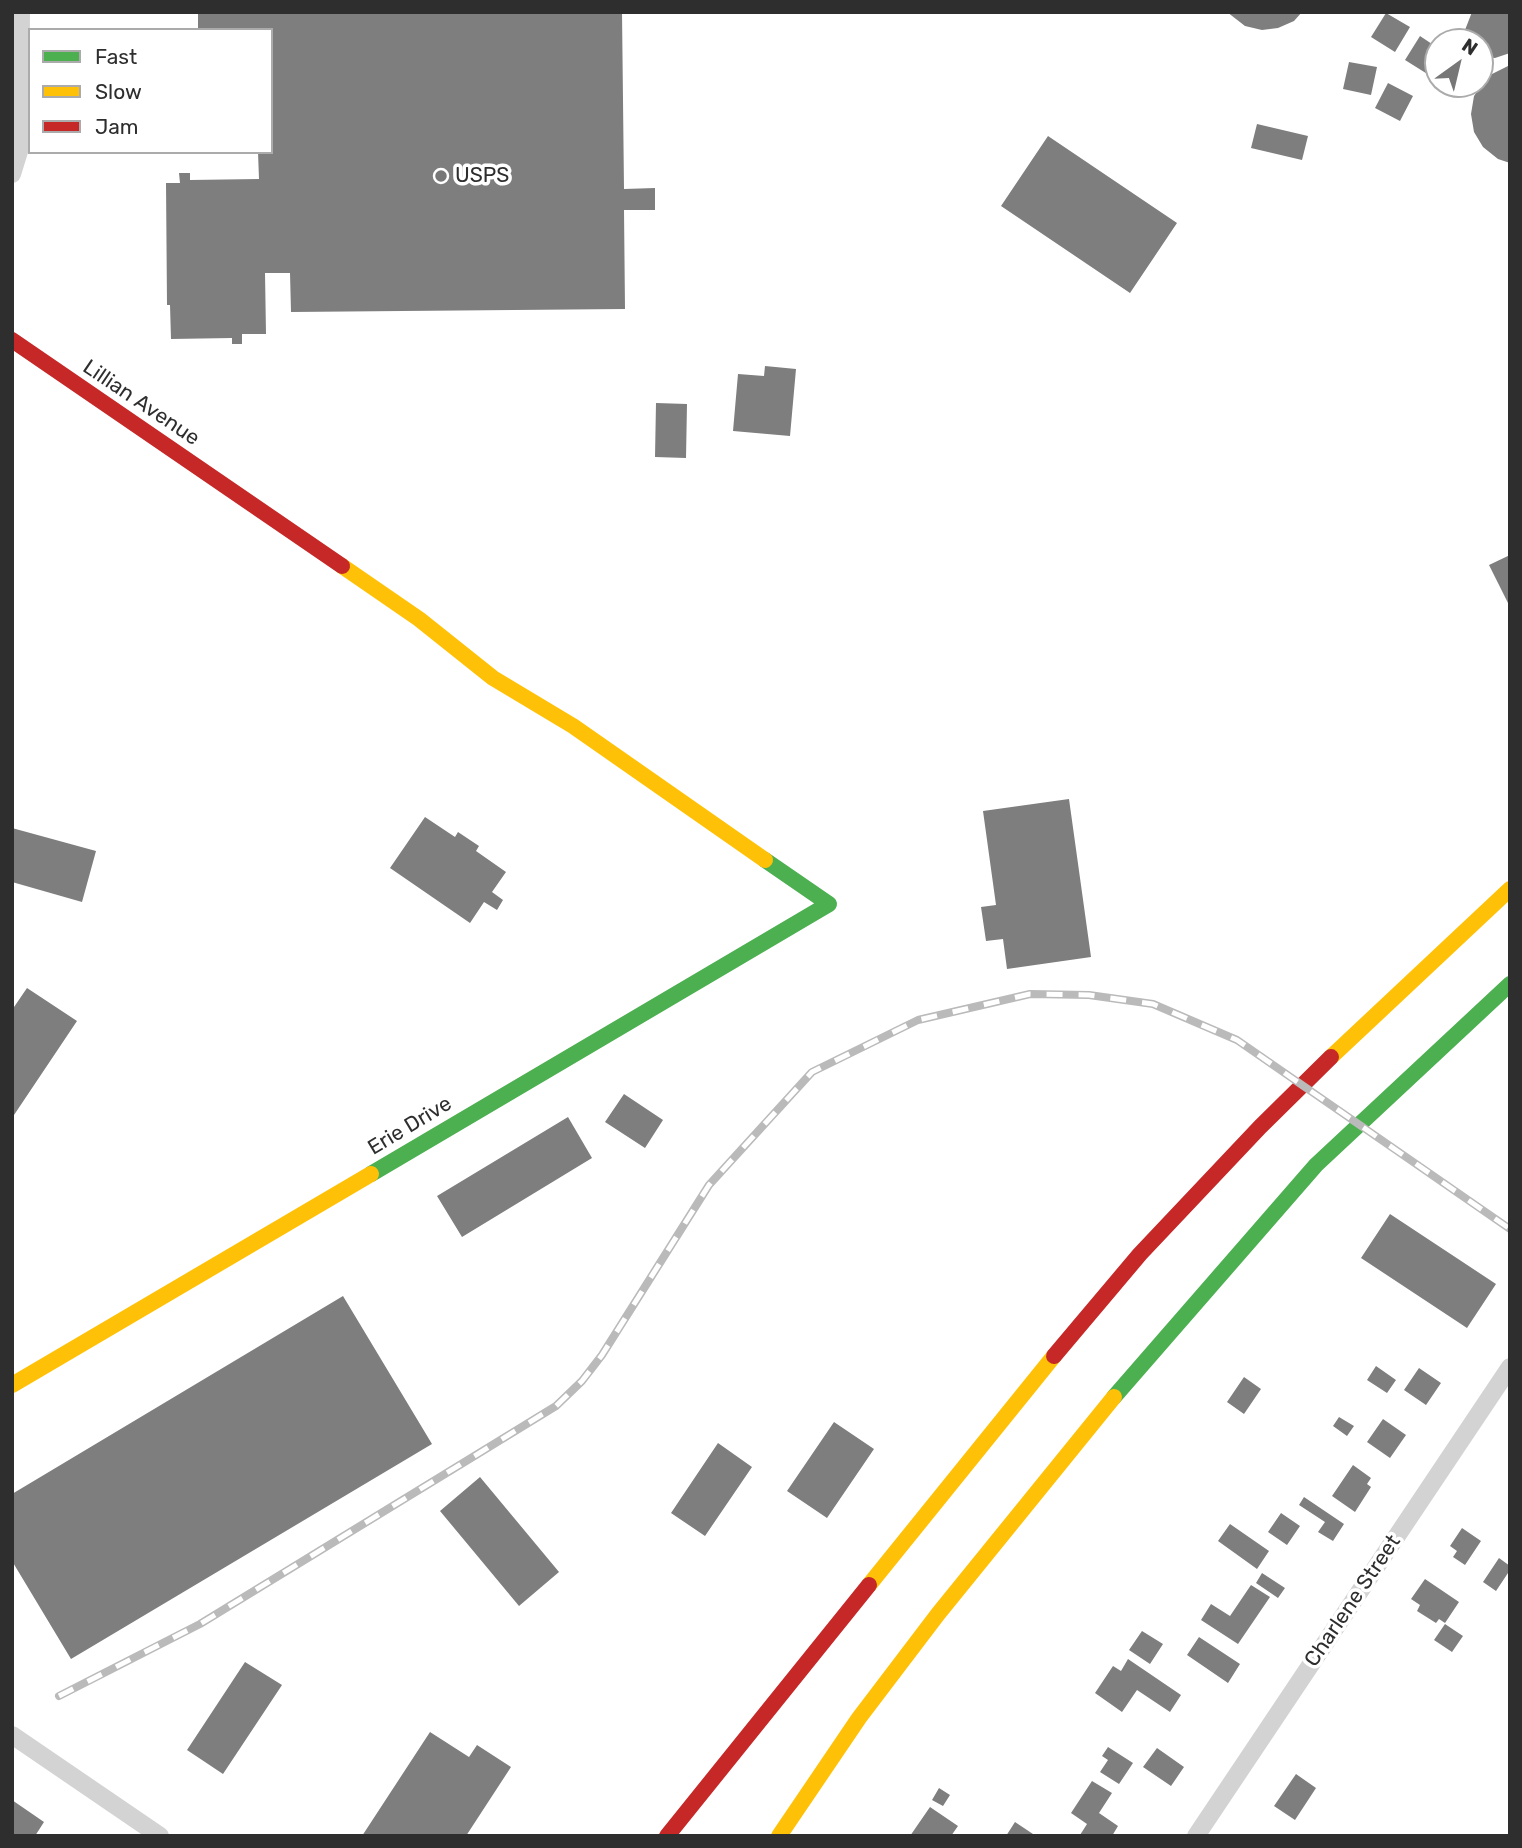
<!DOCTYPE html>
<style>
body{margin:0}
#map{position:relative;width:1522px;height:1848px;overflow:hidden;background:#fff;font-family:Rubik,sans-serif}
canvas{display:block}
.frame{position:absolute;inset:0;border:14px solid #2e2e2e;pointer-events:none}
.legend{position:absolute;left:28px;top:28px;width:245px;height:126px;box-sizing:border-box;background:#fff;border:2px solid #ababab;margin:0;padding:9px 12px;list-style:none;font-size:21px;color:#2e2e2e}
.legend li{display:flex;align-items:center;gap:14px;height:35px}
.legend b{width:35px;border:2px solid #ababab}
.north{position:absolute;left:1424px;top:28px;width:70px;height:70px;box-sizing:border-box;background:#fff;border:2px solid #ababab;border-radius:50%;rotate:34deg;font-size:19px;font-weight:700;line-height:28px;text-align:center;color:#2e2e2e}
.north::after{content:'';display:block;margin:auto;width:24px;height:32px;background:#777;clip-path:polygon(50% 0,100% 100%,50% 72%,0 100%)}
</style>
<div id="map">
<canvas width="1522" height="1848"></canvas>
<div class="frame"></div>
<ul class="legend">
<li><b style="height:9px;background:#4caf50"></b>Fast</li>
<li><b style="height:9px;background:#ffc107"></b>Slow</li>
<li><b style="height:9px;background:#c62828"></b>Jam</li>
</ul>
<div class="north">N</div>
</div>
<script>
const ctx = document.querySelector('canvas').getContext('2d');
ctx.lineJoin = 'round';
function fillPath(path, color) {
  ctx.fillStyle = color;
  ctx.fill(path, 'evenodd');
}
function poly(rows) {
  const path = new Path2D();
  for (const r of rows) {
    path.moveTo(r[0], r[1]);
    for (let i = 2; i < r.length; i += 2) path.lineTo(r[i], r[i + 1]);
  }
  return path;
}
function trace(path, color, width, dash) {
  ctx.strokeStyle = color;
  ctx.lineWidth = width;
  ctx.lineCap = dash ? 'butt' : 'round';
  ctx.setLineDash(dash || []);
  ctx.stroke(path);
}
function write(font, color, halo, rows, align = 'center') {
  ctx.font = font + ' Rubik,sans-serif';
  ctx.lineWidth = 7;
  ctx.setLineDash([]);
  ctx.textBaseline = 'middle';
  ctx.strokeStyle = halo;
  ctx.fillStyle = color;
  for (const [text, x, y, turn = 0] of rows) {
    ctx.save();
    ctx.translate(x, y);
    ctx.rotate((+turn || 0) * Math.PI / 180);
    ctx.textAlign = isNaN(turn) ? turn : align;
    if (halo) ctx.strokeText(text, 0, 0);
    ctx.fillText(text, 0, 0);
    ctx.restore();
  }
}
const building = poly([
 [198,12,622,12,624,189,655,188,655,210,624,210,625,309,291,312,290,273,265,273,266,334,242,334,242,344,232,344,232,338,171,339,170,305,167,305,166,183,180,183,179,173,190,173,190,180,259,179,258,152,271,152,271,30,198,30],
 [1227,12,1302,12,1294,21,1278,28,1262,30,1245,26],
 [1472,12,1510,12,1510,53,1495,58,1486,57,1480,55,1480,42,1468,42,1465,30],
 [1386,13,1410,27,1395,52,1371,37],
 [1420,36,1438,48,1438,61,1429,75,1405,60],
 [1349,62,1377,67,1371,95,1343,89],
 [1510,65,1510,163,1498,159,1483,147,1474,132,1471,114,1474,96,1488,76],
 [1388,83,1413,96,1400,121,1375,108],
 [1257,124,1308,136,1302,160,1251,148],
 [1048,136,1177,223,1130,293,1001,206],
 [765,366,796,369,790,436,733,431,738,374,764,376],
 [656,403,687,404,686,458,655,457],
 [1510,555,1510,607,1489,565],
 [1069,799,1091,957,1007,969,1003,939,986,941,981,907,996,905,983,811],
 [425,817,455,837,458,832,479,846,476,851,506,872,492,892,503,900,497,910,484,902,470,923,390,868],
 [12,828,96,851,82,902,12,882],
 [27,988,77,1021,12,1118,12,1010],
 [624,1094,663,1120,645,1148,605,1122],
 [568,1117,592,1158,462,1237,437,1196],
 [1390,1214,1496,1284,1467,1328,1361,1258],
 [343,1296,432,1444,71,1659,12,1561,12,1494],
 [1376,1366,1396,1380,1387,1393,1367,1380],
 [1419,1368,1441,1383,1426,1405,1404,1390],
 [1244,1377,1261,1389,1244,1414,1227,1402],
 [1339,1417,1354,1426,1347,1436,1333,1426],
 [1383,1419,1406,1435,1390,1458,1367,1442],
 [834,1422,874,1449,827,1518,787,1491],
 [718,1443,752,1467,705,1536,671,1513],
 [1353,1465,1371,1478,1367,1484,1371,1487,1355,1512,1332,1496],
 [480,1477,559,1572,519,1606,440,1511],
 [1304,1497,1344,1524,1333,1541,1318,1532,1325,1522,1299,1505],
 [1281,1513,1300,1526,1287,1545,1268,1532],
 [1230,1524,1269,1551,1257,1569,1218,1541],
 [1462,1528,1481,1541,1465,1565,1453,1557,1457,1551,1450,1546],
 [1499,1558,1510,1566,1510,1570,1496,1591,1483,1582],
 [1262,1573,1285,1588,1278,1598,1256,1583],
 [1425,1579,1459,1602,1445,1623,1439,1619,1436,1623,1417,1611,1420,1605,1411,1599],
 [1251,1585,1270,1597,1238,1644,1201,1620,1211,1604,1230,1616],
 [1445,1624,1463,1636,1452,1652,1434,1640],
 [1142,1631,1163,1644,1150,1664,1129,1650],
 [1199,1637,1240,1664,1228,1683,1187,1655],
 [1128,1659,1181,1695,1170,1712,1137,1690,1122,1712,1095,1693,1113,1666,1121,1671],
 [245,1662,282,1685,223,1774,187,1750],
 [430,1732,469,1757,477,1745,511,1767,466,1836,362,1836],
 [1108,1747,1133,1763,1119,1784,1100,1772,1108,1760,1102,1756],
 [1157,1748,1184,1767,1171,1786,1143,1767],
 [1296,1774,1316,1788,1295,1820,1274,1806],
 [1092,1781,1112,1793,1099,1813,1118,1826,1112,1836,1082,1836,1080,1835,1087,1824,1071,1813],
 [939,1788,950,1795,943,1806,932,1800],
 [12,1800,44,1822,35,1836,12,1836],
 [930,1807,958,1826,951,1836,910,1836],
 [1015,1822,1036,1836,1006,1836]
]);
const street = poly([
 [12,174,20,148,21,12],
 [12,1735,160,1836],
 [1196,1836,1510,1367]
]);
const fast = poly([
 [371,1174,829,904,765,860],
 [1114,1397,1316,1165,1510,984]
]);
const slow = poly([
 [342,566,419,619,493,678,573,726,765,860],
 [1331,1057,1510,889],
 [12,1385,371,1174],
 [869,1585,1054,1356],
 [779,1836,859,1718,938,1614,1114,1397]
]);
const jam = poly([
 [12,340,342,566],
 [1054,1356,1140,1254,1260,1127,1331,1057],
 [667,1836,869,1585]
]);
const rail = poly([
 [59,1696,200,1624,556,1406,582,1381,602,1355,709,1185,812,1072,918,1020,1030,994,1089,995,1153,1004,1237,1040,1510,1229]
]);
const markers = [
 [441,176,7,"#777"]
];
const poiNames = [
 ["USPS",455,176]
];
const streetNames = [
 ["Lillian Avenue",141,403,34],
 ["Erie Drive",410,1126,-31],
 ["Charlene Street",1353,1601,-56]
];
fillPath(building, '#7e7e7e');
trace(street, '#d3d3d3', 18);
trace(fast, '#4caf50', 16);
trace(slow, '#ffc107', 16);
trace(jam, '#c62828', 16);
trace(rail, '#bababa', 8);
trace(rail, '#fff', 5, [16]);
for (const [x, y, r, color] of markers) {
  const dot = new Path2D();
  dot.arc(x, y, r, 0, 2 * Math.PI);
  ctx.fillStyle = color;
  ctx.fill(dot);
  trace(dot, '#fff', 2.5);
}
write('21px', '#2e2e2e', '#fff', poiNames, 'left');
write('21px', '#2e2e2e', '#fff', streetNames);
</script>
